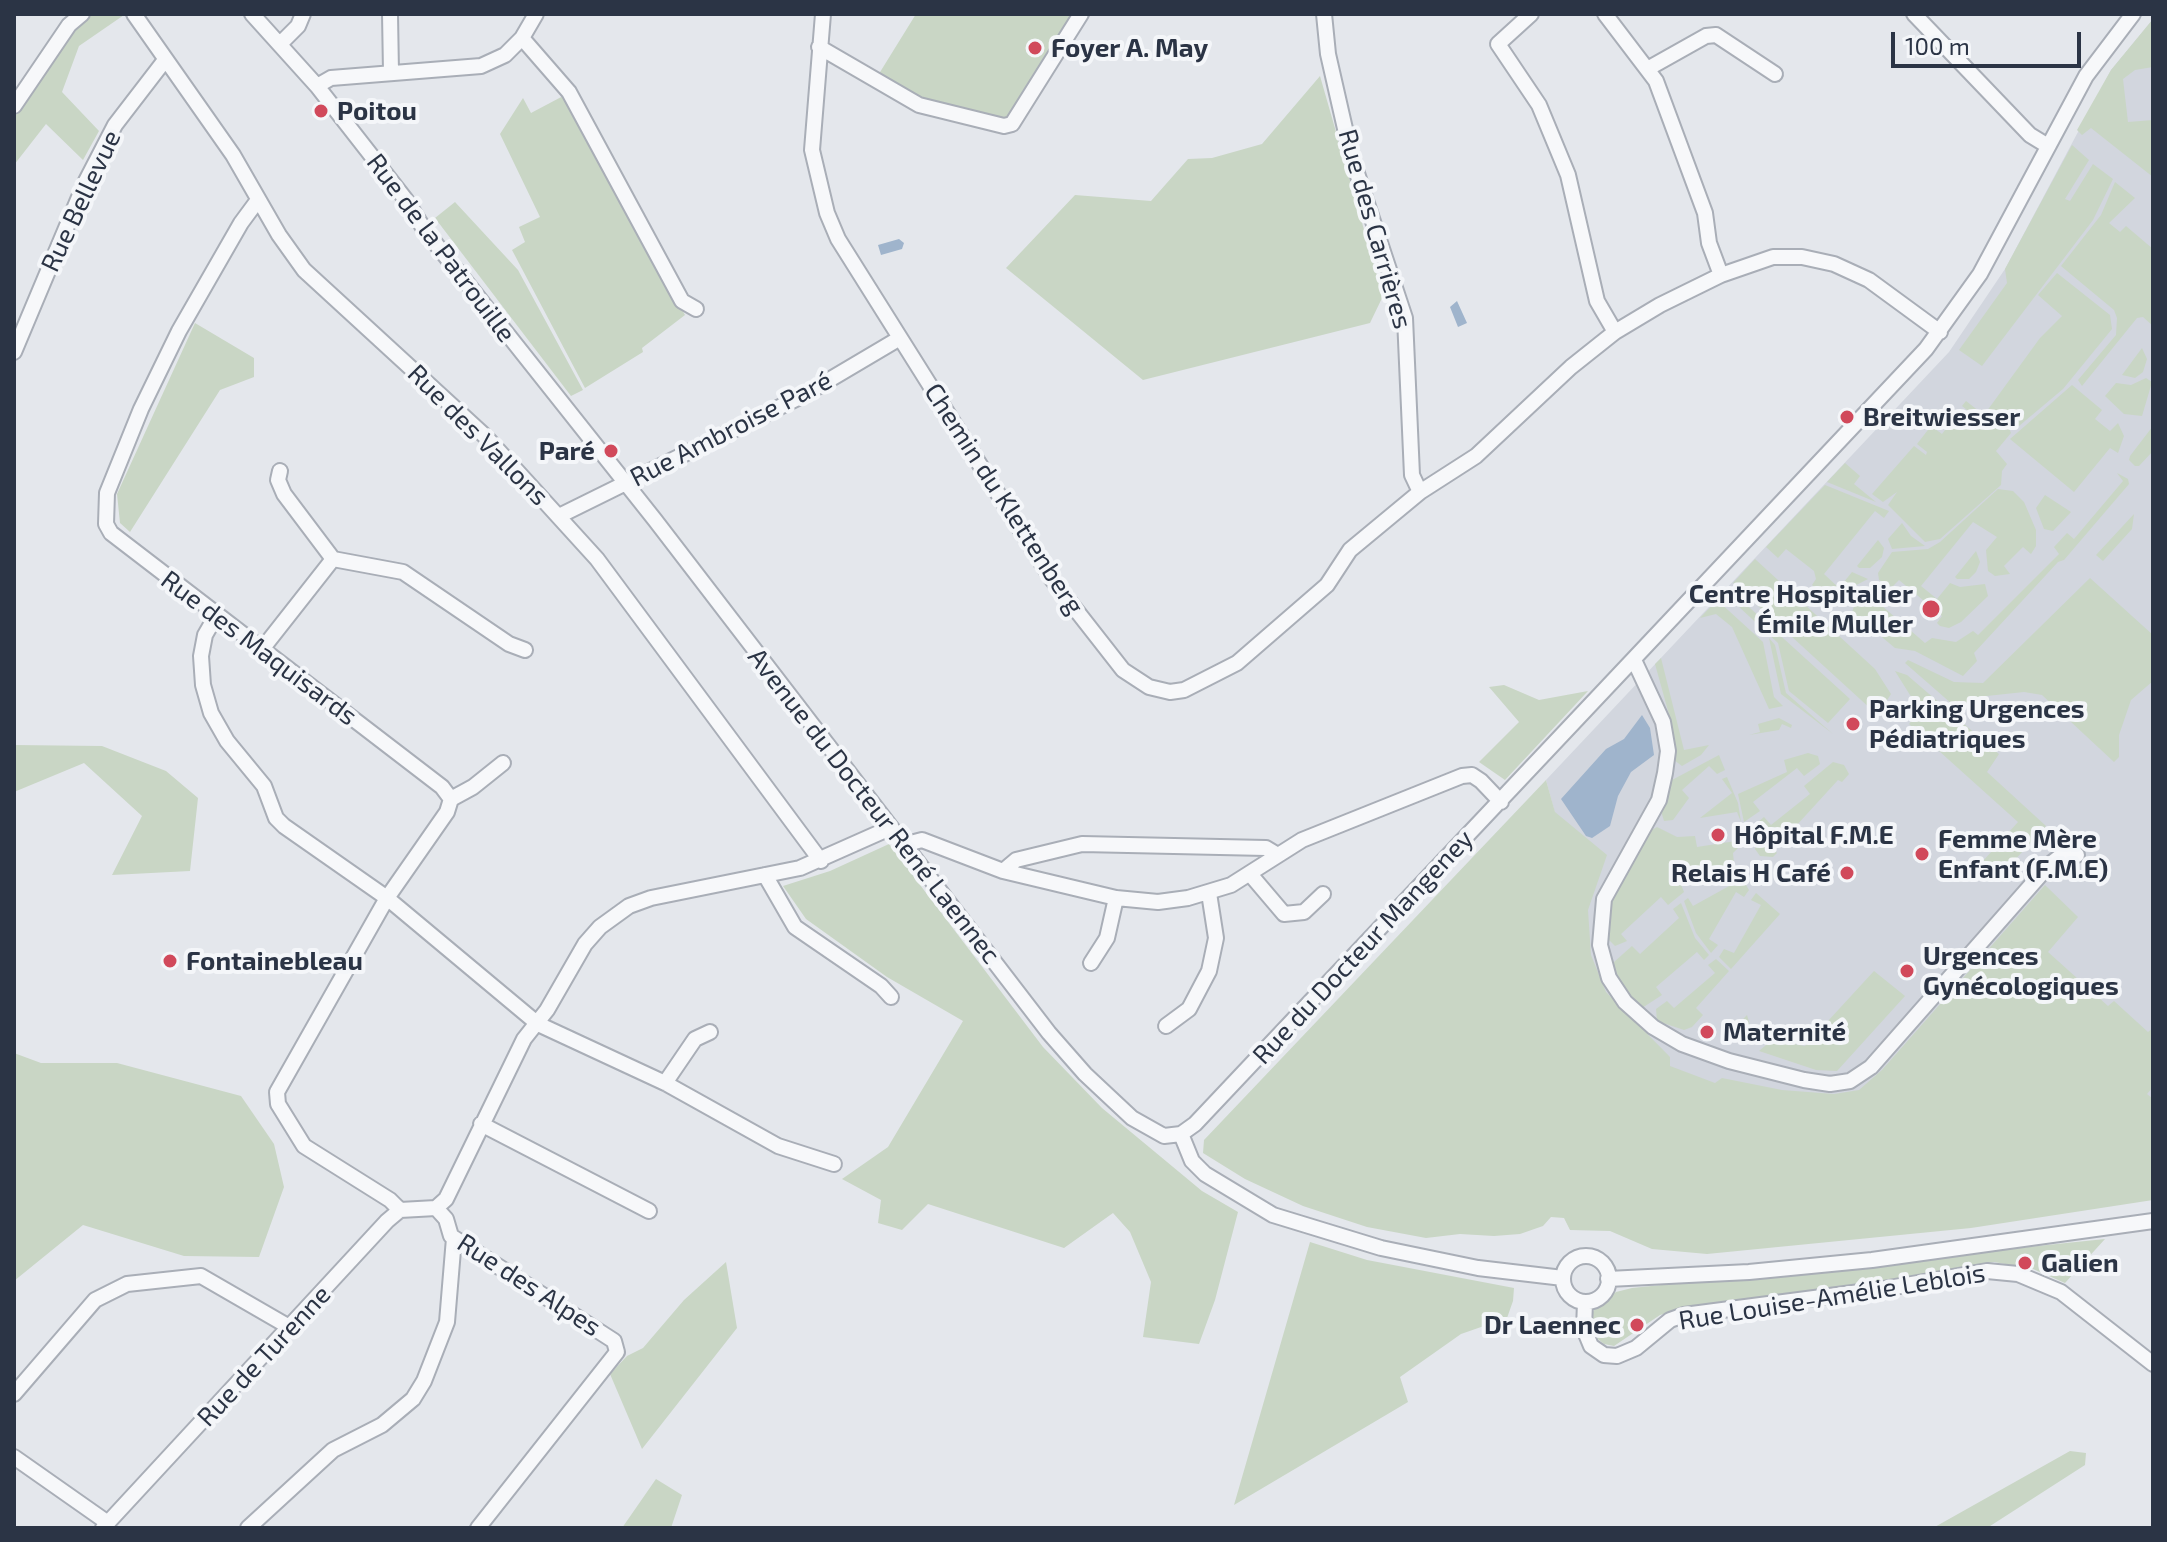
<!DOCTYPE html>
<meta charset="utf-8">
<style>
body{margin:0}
#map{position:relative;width:2167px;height:1542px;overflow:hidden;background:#e4e7ec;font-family:"Exo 2",sans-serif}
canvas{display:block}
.frame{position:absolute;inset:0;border:16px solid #2b3445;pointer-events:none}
.scale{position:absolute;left:1891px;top:32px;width:190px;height:36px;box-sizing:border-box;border:4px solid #2b3445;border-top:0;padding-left:10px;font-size:24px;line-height:28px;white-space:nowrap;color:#2b3445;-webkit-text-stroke:6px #f4f6f9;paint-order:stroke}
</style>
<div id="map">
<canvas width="2167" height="1542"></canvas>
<div class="frame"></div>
<div class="scale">100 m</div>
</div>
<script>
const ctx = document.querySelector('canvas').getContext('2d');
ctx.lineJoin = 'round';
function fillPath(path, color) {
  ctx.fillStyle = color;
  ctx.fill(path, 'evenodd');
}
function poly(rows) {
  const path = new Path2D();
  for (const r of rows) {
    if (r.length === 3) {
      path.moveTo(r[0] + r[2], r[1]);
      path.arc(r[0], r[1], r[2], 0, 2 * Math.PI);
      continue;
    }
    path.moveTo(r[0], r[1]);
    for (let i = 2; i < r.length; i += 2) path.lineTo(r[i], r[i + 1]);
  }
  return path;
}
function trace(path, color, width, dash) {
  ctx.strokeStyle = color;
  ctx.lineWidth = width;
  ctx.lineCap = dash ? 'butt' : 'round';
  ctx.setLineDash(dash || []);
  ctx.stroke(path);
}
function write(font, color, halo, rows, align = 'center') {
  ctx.font = font + ' "Exo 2",sans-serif';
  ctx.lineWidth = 8;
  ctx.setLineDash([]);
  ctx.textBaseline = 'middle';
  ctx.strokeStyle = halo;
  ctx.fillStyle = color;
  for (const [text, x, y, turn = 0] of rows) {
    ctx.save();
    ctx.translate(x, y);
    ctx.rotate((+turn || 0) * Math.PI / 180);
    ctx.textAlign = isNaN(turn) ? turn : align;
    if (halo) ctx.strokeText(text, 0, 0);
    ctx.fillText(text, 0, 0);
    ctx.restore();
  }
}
const built = poly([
 [2153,19,2153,1177,1690,1196,1500,927,1569,865,1546,780,1949,352,2005,269,2111,70]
]);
const green = poly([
 [94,14,124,15,79,46,62,92,99,131,83,160,46,124,14,165,14,118,77,24],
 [916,14,1077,14,1010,119,932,104,877,77],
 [2153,19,2153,67,2135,70,2123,79,2128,122,2153,120,2153,177,2091,128,2082,135,2077,130,2111,70],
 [1320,76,1383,296,1370,323,1143,380,1006,268,1075,195,1151,201,1188,159,1212,158,1262,144],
 [565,95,619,200,685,315,642,348,643,352,585,388,512,250,525,242,519,227,540,217,500,134,523,98,531,113],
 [2072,145,2089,160,2065,199,2070,201,2093,164,2113,179,2093,220,1982,366,1959,350,2007,283,2005,269],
 [2115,182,2135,198,2109,223,2120,232,2126,226,2153,249,2153,326,2143,317,2137,318,2082,386,2078,380,2116,335,2117,318,2114,310,2061,266,2101,215],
 [455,202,518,270,583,390,571,396,435,218],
 [2057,273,2110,315,2112,329,2063,389,2019,426,1981,421,1962,406,1966,401,1984,415,2040,338,2062,316,2038,295],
 [195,323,254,358,254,377,220,390,130,532,120,523,117,494],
 [2142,348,2147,359,2143,372,2135,378,2122,375],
 [2146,378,2152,382,2142,416,2124,414,2105,396,2116,383,2131,385],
 [2072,385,2102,410,2095,419,2110,431,2118,423,2124,436,2118,453,2110,448,2074,492,2010,439],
 [1961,409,1977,423,2009,428,2011,433,1996,451,2007,464,2002,471,2001,485,1940,539,1925,542,1888,505,1897,492,1883,502,1872,494,1914,446,1926,455,1927,452,1917,444,1931,426,1942,434],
 [2153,426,2153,451,2139,466,2135,466,2129,460,2130,456],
 [1845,463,1860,476,1854,484,1876,502,1827,482],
 [2117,473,2128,479,2129,484,2064,560,2058,562,1974,653,1977,661,1963,676,1915,651,1895,648,1852,612,1856,601,1867,593,1925,643,1932,638,1956,642,1973,631,1978,635,2059,554,2054,547,2067,533,2074,539,2123,481],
 [1825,485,1889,511,1884,518,1875,511,1824,574,1839,588,1852,572,1868,579,1835,596,1822,594,1812,585,1816,579,1814,571,1786,549,1778,558,1766,547],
 [1998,489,2013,491,2024,502,2036,530,2036,546,2031,554,2023,547,2004,566,2010,574,1995,576,1988,571,1986,550,1997,537,1973,522,1921,586,1937,599,1950,583,1960,587,1985,584,1988,596,1961,622,1949,628,1940,626,1937,623,1942,616,1899,580,1892,587,1879,580,1878,573,1892,552,1928,549,1940,542],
 [2045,495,2071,512,2053,531,2044,529,2036,508],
 [2134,514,2132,529,2103,561,2096,555],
 [1902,523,1911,536,1925,546,1892,549,1888,539],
 [1878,540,1884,548,1882,557,1870,568,1859,568,1857,566],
 [1976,551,1980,562,1976,572,1969,579,1957,579,1955,577],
 [1755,559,1875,669,1891,694,1880,711,1872,710,1733,583],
 [2090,578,2153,635,2153,681,2131,700,2119,735,2119,757,2114,762,2042,695,2024,692,1968,698,1968,707,1961,707,1952,704,1905,663,1908,660,1954,682,1983,683],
 [1728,588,1850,699,1828,723,1789,691,1778,643,1724,593],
 [1717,600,1763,642,1774,697,1783,706,1769,709,1732,627,1716,614,1700,618],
 [1769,638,1775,645,1786,693,1833,734,1781,694],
 [1661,658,1684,750,1709,745,1701,755,1682,766,1674,760,1670,718,1655,664],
 [1895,671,1907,675,1999,754,1987,772,2046,826,2000,876,1983,861,2018,822,1909,724,1920,711],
 [1504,685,1539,700,1588,691,1505,780,1479,762,1519,722,1489,687],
 [1779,718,1792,725,1791,728,1782,724,1779,730,1749,735,1760,732,1758,724],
 [14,745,102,746,166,771,198,798,190,871,112,875,142,816,84,763,14,792],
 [1808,753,1818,756,1820,764,1804,776,1797,768,1753,802,1760,811,1744,822,1738,794,1787,772,1784,760],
 [1719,755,1725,770,1717,774,1709,766,1682,790,1689,798,1673,820,1664,821,1661,811,1672,780],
 [1833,762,1844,765,1849,774,1842,782,1838,780,1774,850,1777,853,1773,857,1760,856,1755,849,1757,823,1764,817,1771,825,1810,794,1804,786],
 [1727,777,1738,803,1741,822,1737,812,1700,818,1732,793,1722,779],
 [1546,780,1555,812,1607,855,1588,910,1591,955,1606,992,1670,1057,1670,1066,1715,1083,1722,1078,1782,1090,1834,1094,1859,1090,1882,1070,2045,885,2078,917,2048,952,2108,1006,2114,1001,2148,1032,2153,1028,2153,1087,2147,1094,2153,1099,2153,1200,1971,1228,1707,1254,1652,1249,1610,1231,1570,1230,1564,1218,1551,1217,1543,1226,1520,1234,1494,1236,1460,1234,1426,1238,1367,1227,1303,1206,1245,1179,1203,1153,1204,1140],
 [1657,827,1677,837,1695,836,1697,847,1742,840,1743,831,1744,842,1733,853,1734,863,1680,882,1684,892,1668,905,1661,897,1621,934,1627,941,1615,946,1607,938,1612,900,1650,831],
 [889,844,1043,1047,1102,1108,1202,1191,1238,1212,1215,1300,1199,1344,1143,1337,1151,1282,1130,1232,1113,1213,1064,1248,928,1204,902,1230,878,1223,881,1200,842,1179,888,1147,963,1021,887,977,806,919,783,886,830,871],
 [1737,870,1749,890,1744,897,1736,892,1709,939,1718,945,1711,953,1696,933,1684,901,1688,898,1693,906,1740,880],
 [1756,893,1780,914,1731,969,1719,957,1724,949,1734,953,1761,905,1751,900],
 [1681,903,1695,938,1709,955,1704,960,1697,952,1656,987,1662,995,1642,1008,1625,992,1612,967,1614,962,1632,946,1640,954,1679,918,1673,909],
 [1716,959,1729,971,1696,1008,1703,1015,1692,1027,1684,1030,1657,1021,1656,1009,1667,1001,1674,1008,1715,973,1708,965],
 [1874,971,1905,996,1837,1071,1816,1070,1759,1051,1772,1040,1805,1046],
 [1747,1015,1753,1036,1746,1044,1725,1038],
 [14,1053,41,1063,117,1063,241,1096,274,1144,284,1187,259,1257,184,1256,83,1225,14,1281],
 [2105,1239,2065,1283,2033,1269,1994,1262,1874,1283,1683,1309,1660,1315,1614,1346,1604,1344,1594,1336,1590,1326,1590,1316,1597,1306,1616,1292,1632,1288],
 [1310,1242,1367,1260,1514,1288,1513,1301,1507,1318,1461,1334,1400,1377,1408,1402,1234,1505],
 [726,1262,737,1328,642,1449,610,1374,627,1356,643,1348,684,1300],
 [2070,1451,2086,1453,2085,1465,1987,1528,1933,1528],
 [656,1479,682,1495,671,1528,622,1528]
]);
const water = poly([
 [899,239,904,243,902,249,881,255,878,245],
 [1457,301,1467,323,1458,327,1450,307],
 [1642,715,1650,728,1654,755,1631,772,1618,796,1610,826,1592,838,1586,836,1561,799,1606,749,1624,739]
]);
const minor = poly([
 [134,14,233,155,279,235,304,270,486,437,597,559,821,861],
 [252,14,317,86,406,200,424,229,655,520,1049,1033,1085,1074,1132,1118,1164,1136,1181,1134,1195,1124,1926,349,1980,274,2086,76,2133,14],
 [390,14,391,72],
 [823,14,812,150,827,213,838,239,1051,578,1123,670,1149,687,1170,692,1184,690,1237,663,1327,585,1350,550,1420,492,1476,456,1571,367,1615,332,1660,305,1721,275,1773,257,1802,257,1834,264,1869,280,1940,332],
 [1324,14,1328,54,1351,155,1405,318,1412,475,1420,492],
 [1531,14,1498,44,1539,105,1568,175,1597,301,1615,332],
 [1605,14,1656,81,1705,213,1709,243,1721,275],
 [1914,14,2030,135,2048,146],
 [522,38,569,92,682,301,696,309],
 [281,43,298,26,303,14],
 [819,47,919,105,1004,126,1012,124,1081,14],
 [1649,68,1706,36,1716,35,1775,74],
 [317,86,331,78,481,66,505,55,522,38,536,14],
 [14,106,69,25,82,14],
 [258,200,241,223,179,331,141,409,107,493,106,524,111,533,442,787,451,799,447,812,387,898,538,1024,665,1083,778,1146,834,1164],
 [14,352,85,183,115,125,165,60],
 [280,471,278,480,284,494,333,559],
 [559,516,802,396,900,338],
 [216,616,205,635,201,656,203,685,211,713,227,741,264,786,276,818,284,826,387,898,277,1092,278,1104,304,1146,390,1200,400,1210],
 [263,648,333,559,403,572,509,644,525,650],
 [1634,660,1663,722,1668,751,1665,773,1659,800,1604,899,1600,945,1609,978,1625,1002,1653,1027,1682,1044,1729,1061,1804,1080,1830,1084,1850,1081,1871,1067,2049,865,2062,855,2077,855],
 [451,799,473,787,503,763],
 [903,845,922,840,1003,871,1116,898,1158,902,1188,898,1231,885,1302,840,1462,776,1472,775,1481,781,1501,802],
 [1003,871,1016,860,1082,844,1266,848,1276,854],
 [1250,874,1284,914,1304,912,1323,894],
 [765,875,795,927,881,986,891,997],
 [1091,963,1107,938,1116,898],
 [1166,1026,1189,1009,1209,971,1216,938,1209,893],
 [665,1083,695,1039,710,1032],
 [481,1124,649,1211],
 [1181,1134,1192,1161,1205,1174,1273,1215,1381,1248,1478,1268,1563,1278],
 [436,1208,446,1199,524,1039,547,1010,585,944,600,927,629,906,651,898,800,868,890,828],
 [436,1208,446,1219,451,1236,614,1341,617,1352,478,1528],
 [1586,1279,23],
 [1608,1279,1749,1272,1872,1260,2153,1221],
 [1585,1302,1584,1329,1591,1346,1604,1355,1617,1356,1636,1348,1670,1320,1684,1315,1883,1289,1987,1271,2018,1274,2061,1292,2153,1364],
 [14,1394,95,1300,127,1284,201,1276,291,1328],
 [14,1457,108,1523],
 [103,1528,387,1221,400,1210,436,1208],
 [248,1528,333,1450,382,1425,413,1399,424,1381,447,1322,454,1238]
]);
const markers = [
 [1035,48,8,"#d1495b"],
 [321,111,8,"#d1495b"],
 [1847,417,8,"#d1495b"],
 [611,451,8,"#d1495b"],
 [1931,609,10,"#d1495b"],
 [1853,724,8,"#d1495b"],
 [1718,835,8,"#d1495b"],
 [1922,854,8,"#d1495b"],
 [1847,873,8,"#d1495b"],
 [170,961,8,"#d1495b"],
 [1907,971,8,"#d1495b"],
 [1707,1032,8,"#d1495b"],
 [2025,1263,8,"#d1495b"],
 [1637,1325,8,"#d1495b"]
];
const poiNames = [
 ["Foyer A. May",1051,48],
 ["Poitou",337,111],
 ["Breitwiesser",1863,417],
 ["Paré",595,451,"right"],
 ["Centre Hospitalier",1913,594,"right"],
 ["Émile Muller",1913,624,"right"],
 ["Parking Urgences",1869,709],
 ["Pédiatriques",1869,739],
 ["Hôpital F.M.E",1734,835],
 ["Femme Mère",1938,839],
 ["Enfant (F.M.E)",1938,869],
 ["Relais H Café",1831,873,"right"],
 ["Urgences",1923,956],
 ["Gynécologiques",1923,986],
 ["Fontainebleau",186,961],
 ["Maternité",1723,1032],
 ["Galien",2041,1263],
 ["Dr Laennec",1621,1325,"right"]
];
const streetNames = [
 ["Rue Bellevue",81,201,-65],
 ["Rue des Carrières",1375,229,74],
 ["Rue de la Patrouille",441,248,53],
 ["Rue Ambroise Paré",731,429,-27],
 ["Rue des Vallons",478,435,45],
 ["Chemin du Klettenberg",1004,499,57],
 ["Rue des Maquisards",259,648,37],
 ["Avenue du Docteur René Laennec",874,806,52],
 ["Rue du Docteur Mangeney",1363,947,-47],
 ["Rue des Alpes",529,1285,33],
 ["Rue Louise-Amélie Leblois",1832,1297,-9],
 ["Rue de Turenne",264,1356,-47]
];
fillPath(built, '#d2d6de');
fillPath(green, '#c9d6c5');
fillPath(water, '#9fb4cc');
trace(minor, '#a9aeb7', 18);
trace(minor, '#f7f8fa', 14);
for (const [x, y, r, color] of markers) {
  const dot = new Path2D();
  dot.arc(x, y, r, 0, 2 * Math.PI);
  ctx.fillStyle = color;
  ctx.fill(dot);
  trace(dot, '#f4f6f9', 3);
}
write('bold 26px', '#2b3445', '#f4f6f9', poiNames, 'left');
write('26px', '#2b3445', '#f4f6f9', streetNames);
</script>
